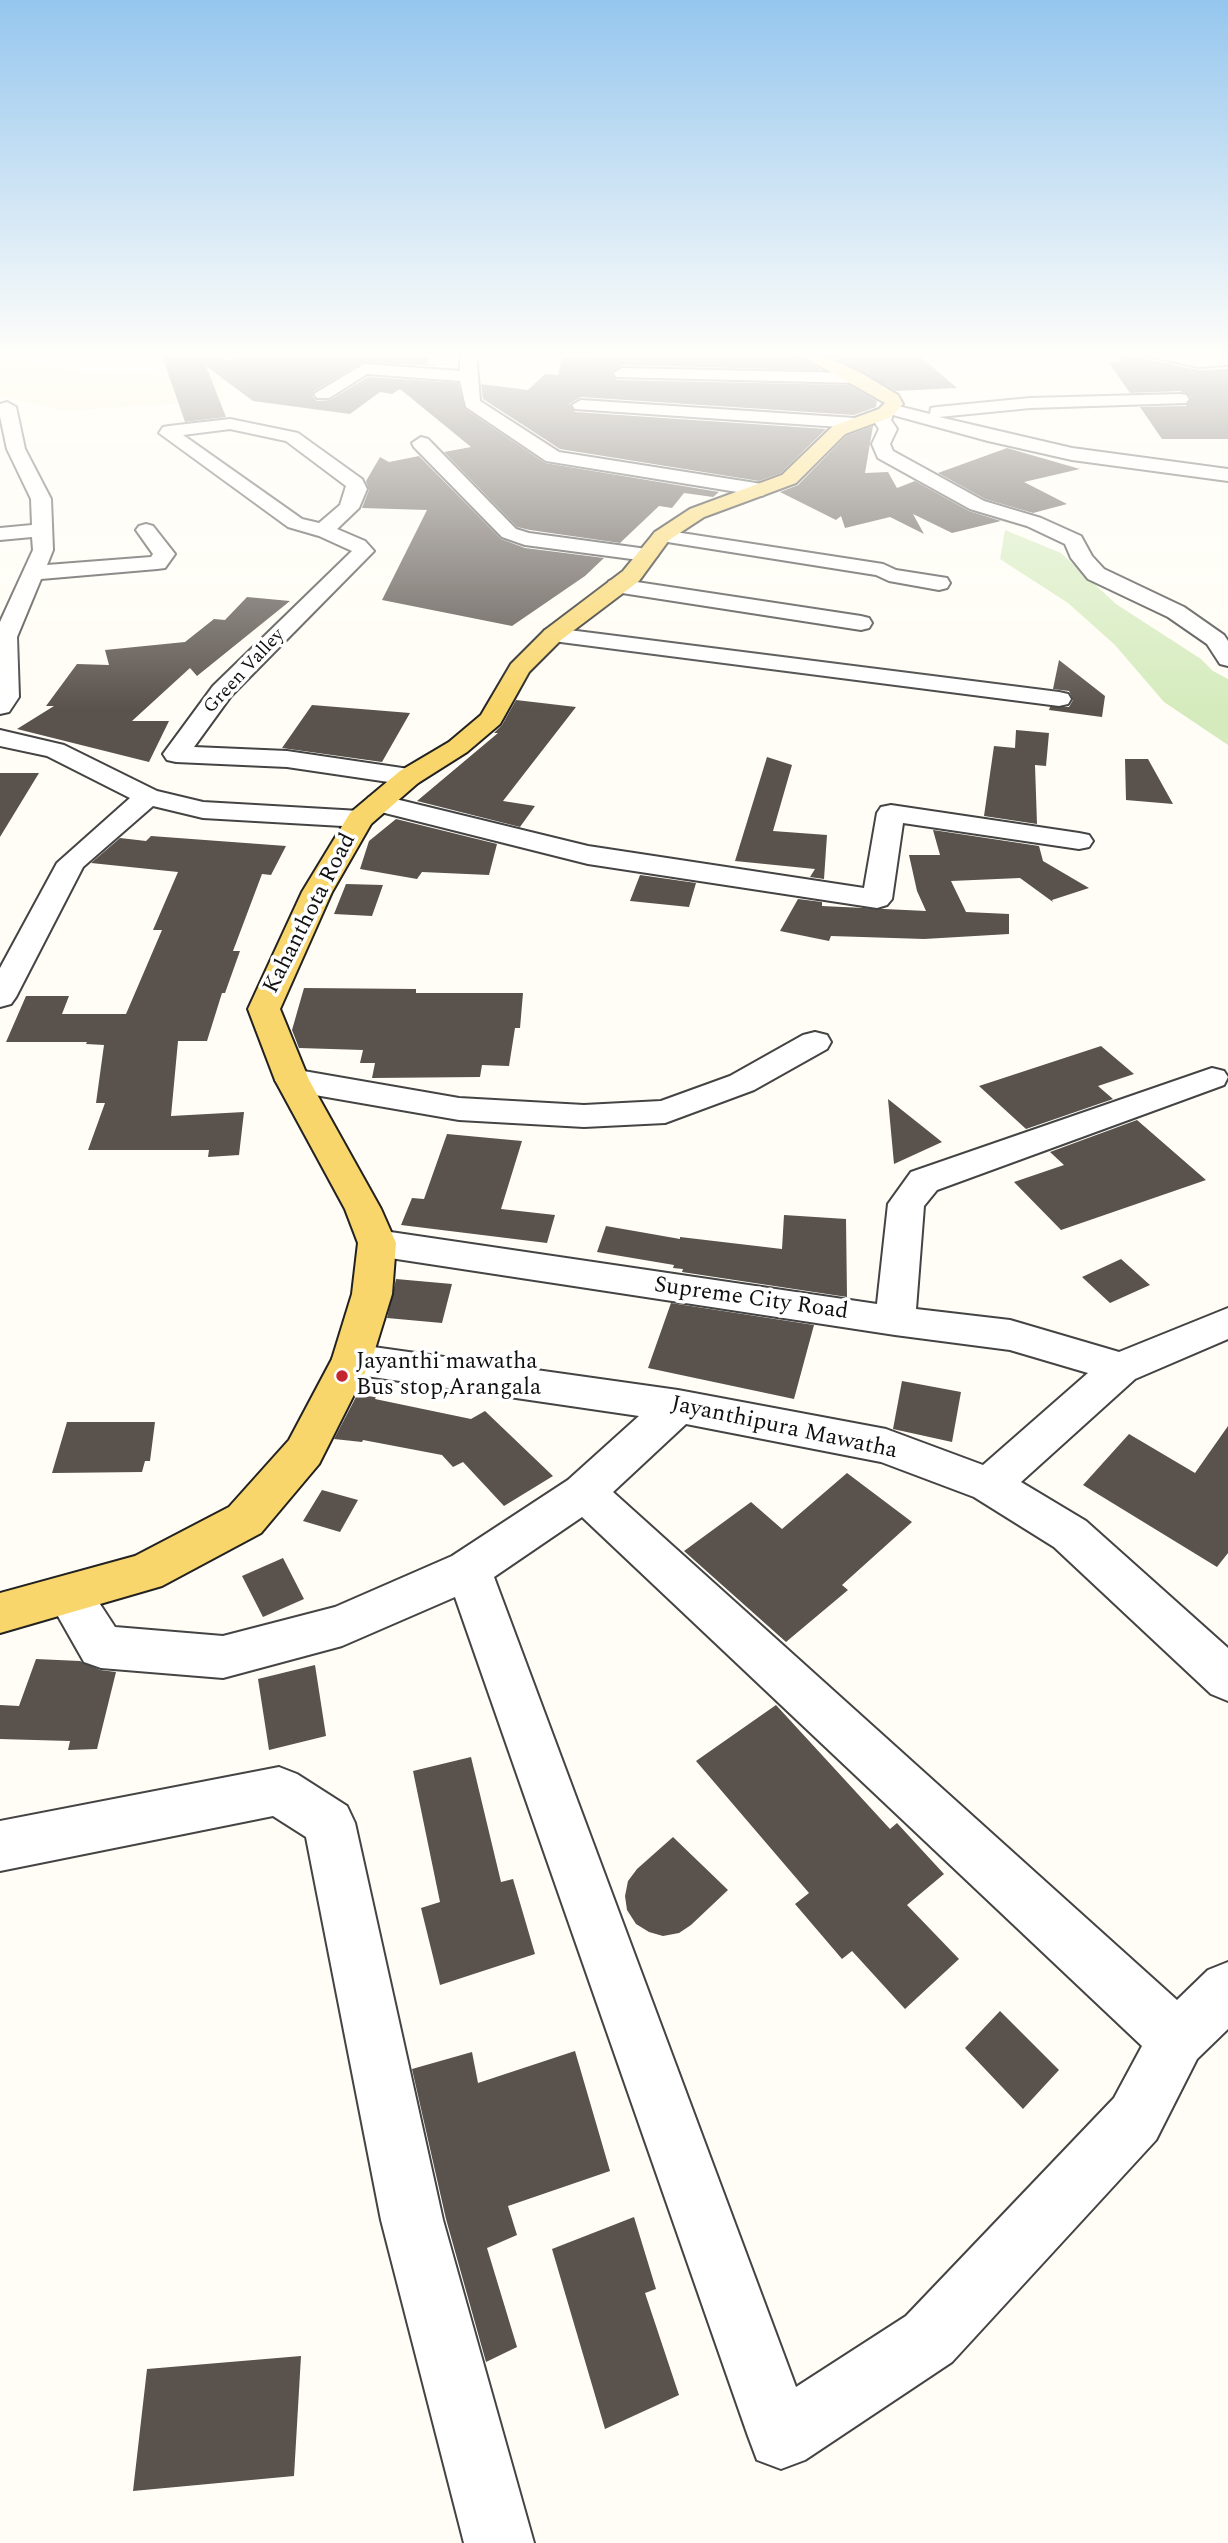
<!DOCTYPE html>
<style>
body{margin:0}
canvas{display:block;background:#fffdf5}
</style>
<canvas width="1228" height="2543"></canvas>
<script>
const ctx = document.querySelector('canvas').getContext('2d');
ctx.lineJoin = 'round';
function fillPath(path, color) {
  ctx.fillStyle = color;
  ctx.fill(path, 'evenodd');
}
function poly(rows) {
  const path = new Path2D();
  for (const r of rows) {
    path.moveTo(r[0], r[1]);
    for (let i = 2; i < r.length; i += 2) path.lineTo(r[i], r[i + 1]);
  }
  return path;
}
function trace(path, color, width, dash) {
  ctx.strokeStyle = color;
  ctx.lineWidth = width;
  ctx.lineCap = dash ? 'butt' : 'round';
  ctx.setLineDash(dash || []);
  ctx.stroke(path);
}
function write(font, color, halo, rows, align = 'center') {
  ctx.font = font + ' Spectral,serif';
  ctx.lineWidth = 7;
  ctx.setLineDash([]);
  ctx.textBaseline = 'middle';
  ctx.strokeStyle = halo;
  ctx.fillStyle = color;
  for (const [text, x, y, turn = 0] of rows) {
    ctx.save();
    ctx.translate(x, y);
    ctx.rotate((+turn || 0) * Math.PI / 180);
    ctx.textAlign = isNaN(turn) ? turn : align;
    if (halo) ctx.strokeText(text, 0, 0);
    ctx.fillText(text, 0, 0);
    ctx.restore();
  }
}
const farmland = poly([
 [0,356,91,373,216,376,226,401,62,411,0,396]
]);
const green = poly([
 [1005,530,1061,553,1116,604,1201,659,1213,671,1228,679,1228,745,1164,702,1115,645,1068,603,1000,559]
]);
const building = poly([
 [161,353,221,353,222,361,229,363,245,353,378,353,431,358,425,364,440,366,363,362,313,392,312,396,317,401,330,400,368,377,458,383,465,409,545,463,719,492,713,497,684,493,672,508,659,506,620,543,530,530,517,527,444,452,471,447,400,389,392,394,380,392,350,414,253,401,206,366,226,417,185,422],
 [590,353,794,353,821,370,622,365,612,374,616,380,849,385,877,401,876,407,854,415,581,397,569,404,575,412,826,429,781,473,759,481,560,449,483,399,481,384,528,390,545,374,558,375,562,358,590,358],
 [826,353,916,353,957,388,896,391],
 [1111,353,1144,353,1147,359,1197,370,1228,369,1228,439,1162,439,1140,407,1186,406,1191,397,1180,391,1130,393,1109,363,1123,361],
 [873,426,865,473,888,472,897,488,915,481,969,511,1001,521,952,533,913,514,924,534,890,517,845,528,841,516,836,520,780,492,798,485,846,436],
 [1007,448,1080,469,1024,482,1067,504,1033,513,985,499,938,473],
 [419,456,501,539,525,548,604,558,585,576,512,626,382,600,427,510,362,508,369,490,366,481,380,457,389,462],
 [247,597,290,601,197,676,190,668,132,721,169,721,149,762,17,729,54,706,46,706,77,664,109,665,105,650,185,642,214,619,225,620],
 [1059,660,1105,696,1102,717,1049,710,1050,707,1069,707,1073,700,1069,691,1053,689],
 [516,700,576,707,503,801,535,806,520,827,417,801,498,733,494,733,502,725],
 [312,705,410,713,382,762,282,748],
 [1016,730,1049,733,1046,766,1035,765,1037,824,984,816,994,746,1015,748],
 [767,757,792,765,773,831,827,835,824,879,810,877,815,869,735,861],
 [1125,759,1148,759,1173,804,1126,800],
 [0,773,39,773,0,837],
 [396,819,497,844,489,875,422,872,417,879,360,869,369,841],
 [933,830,1039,846,1043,861,1089,888,1052,900,1053,902,1020,878,951,881,966,912,1009,914,1009,934,924,939,831,936,829,941,780,931,798,899,822,902,822,906,926,911,917,891,909,855,940,855],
 [151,836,286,846,271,875,262,874,233,951,240,951,225,993,222,993,207,1041,178,1041,171,1116,244,1112,239,1155,208,1157,209,1150,88,1150,105,1103,96,1103,104,1045,86,1044,87,1042,6,1042,26,996,69,996,62,1014,126,1014,162,930,153,930,178,872,91,863,120,838,146,841],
 [640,875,696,883,689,907,630,901],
 [346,884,383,885,372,916,334,914],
 [304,988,416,989,416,993,523,993,520,1028,515,1028,509,1066,482,1065,480,1077,372,1078,375,1063,360,1063,363,1050,299,1048,292,1030],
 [1101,1046,1134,1074,1098,1086,1113,1099,1026,1129,979,1086],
 [888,1099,942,1142,894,1164],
 [1137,1120,1206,1180,1061,1230,1014,1182,1064,1165,1050,1152],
 [447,1134,522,1141,501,1209,555,1215,547,1243,401,1225,412,1198,424,1199],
 [784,1215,846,1219,847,1297,682,1272,683,1269,673,1268,674,1265,597,1252,606,1226,680,1239,680,1237,782,1249],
 [1121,1259,1150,1285,1110,1303,1082,1277],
 [396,1279,452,1284,442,1323,387,1318],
 [671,1303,814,1325,794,1399,648,1368],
 [902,1381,961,1392,952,1442,893,1429],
 [357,1395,376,1397,375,1399,471,1419,485,1411,553,1476,504,1506,463,1462,453,1467,442,1455,363,1440,362,1442,334,1439],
 [67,1422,155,1422,150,1461,145,1461,142,1472,52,1473],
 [1228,1426,1228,1553,1217,1567,1083,1485,1129,1434,1195,1473],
 [847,1473,912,1522,842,1585,848,1590,786,1642,684,1551,751,1502,782,1529],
 [322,1490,358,1500,340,1532,303,1521],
 [283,1558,304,1599,263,1617,242,1576],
 [36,1659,80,1661,100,1670,116,1672,97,1749,68,1750,70,1741,0,1739,0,1705,19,1706],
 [315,1665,326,1736,269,1750,258,1679],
 [776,1705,890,1829,897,1823,944,1874,907,1905,959,1959,905,2009,852,1951,842,1959,795,1904,809,1893,696,1761],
 [471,1757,501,1882,513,1879,535,1954,440,1985,421,1908,440,1902,413,1771],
 [673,1837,728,1890,691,1925,679,1933,663,1936,649,1932,636,1924,627,1910,625,1896,628,1881,637,1869],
 [1000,2011,1059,2070,1023,2109,965,2048],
 [575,2051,610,2171,508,2206,517,2235,487,2248,517,2347,486,2362,446,2219,412,2069,472,2052,478,2083],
 [634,2217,656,2289,645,2293,679,2395,605,2429,552,2249],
 [301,2356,294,2476,133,2491,147,2369]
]);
const minor = poly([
 [224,353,242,353,230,361,224,359,224,353],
 [460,353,476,353,480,401,559,452,762,484,772,490,762,496,546,461,466,407,460,381,367,374,329,398,317,398,314,394,364,364,460,371,460,353],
 [1146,353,1180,353,1198,357,1228,355,1228,365,1198,367,1148,356,1146,353],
 [622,368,857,373,865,378,857,383,616,377,614,373,622,368],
 [1180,394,1186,395,1189,399,1186,403,1030,408,939,417,1072,448,1228,469,1228,481,1072,460,988,441,893,415,891,420,897,429,890,444,893,451,984,501,1041,518,1081,536,1092,556,1104,569,1184,607,1224,635,1228,641,1228,666,1220,664,1207,644,1168,617,1088,579,1071,558,1065,544,1027,526,970,509,878,458,872,444,879,429,873,420,876,413,884,405,890,404,930,414,931,408,937,407,1030,398,1180,394],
 [581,400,855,418,864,423,855,428,575,409,572,405,581,400],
 [7,402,16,407,25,449,51,499,53,550,47,565,151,557,153,554,136,530,139,526,146,524,153,526,175,554,165,568,157,569,41,579,17,637,19,697,9,712,0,714,0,622,33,550,32,537,0,540,0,528,32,525,31,499,7,449,0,416,0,404,7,402],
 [230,419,298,433,362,479,367,489,359,508,337,529,365,541,374,551,231,696,194,747,287,751,409,769,418,771,422,777,418,783,409,785,287,767,176,762,167,760,163,754,213,686,352,551,319,536,288,527,159,433,163,427,169,426,230,419],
 [230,429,286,441,346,486,340,505,319,523,302,519,183,435,230,429],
 [421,437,428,439,516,529,529,533,647,549,654,551,658,555,654,559,647,561,525,545,502,537,414,447,412,443,421,437],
 [662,530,883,564,896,570,947,578,950,583,947,588,939,590,889,581,876,575,655,540,652,536,655,532,662,530],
 [617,579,861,616,869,618,872,623,869,628,861,630,609,591,606,586,609,581,617,579],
 [553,628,1059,692,1068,694,1071,699,1068,704,1059,706,545,640,541,635,545,630,553,628],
 [0,730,64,745,157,791,203,802,360,811,370,813,374,819,370,825,360,827,203,818,153,806,83,867,16,997,11,1004,0,1007,0,968,57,863,130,798,47,756,0,746,0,730],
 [379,795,588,846,864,888,877,813,881,807,891,805,1079,833,1089,835,1093,841,1089,847,1079,849,903,823,892,899,887,905,877,908,588,864,369,809,365,803,369,797,379,795],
 [815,1032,827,1035,831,1042,827,1049,754,1090,665,1123,584,1127,459,1120,292,1091,280,1087,275,1080,280,1073,292,1069,459,1098,584,1105,661,1101,730,1076,803,1035,815,1032],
 [1212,1068,1224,1071,1228,1077,1224,1085,937,1190,924,1206,916,1309,1010,1320,1119,1352,1228,1308,1228,1339,1135,1379,1021,1482,1086,1521,1228,1648,1228,1701,1211,1694,1054,1547,974,1497,881,1462,686,1424,613,1492,1177,2000,1208,1970,1228,1962,1228,2029,1197,2059,1156,2140,952,2362,805,2460,781,2469,757,2460,748,2436,455,1597,342,1646,223,1678,101,1668,84,1662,46,1595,53,1581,69,1575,85,1581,115,1627,223,1636,335,1607,452,1556,568,1480,639,1416,352,1374,338,1370,332,1359,338,1348,352,1344,678,1390,886,1429,983,1465,1088,1373,1010,1350,895,1335,377,1256,364,1252,358,1243,364,1234,377,1230,877,1304,888,1204,911,1172,1212,1068],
 [582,1517,1142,2046,1114,2098,906,2316,796,2387,494,1577,582,1517],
 [279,1767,297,1774,347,1806,355,1823,443,2220,534,2543,464,2543,381,2220,306,1837,273,1816,0,1871,0,1821,279,1767]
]);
const major = poly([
 [797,353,819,353,863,374,898,395,903,404,891,417,845,434,796,483,704,517,669,540,639,581,561,640,529,672,500,724,467,752,418,783,371,824,332,892,280,1009,309,1080,381,1209,396,1243,392,1294,372,1359,319,1464,261,1533,162,1586,0,1633,0,1593,135,1556,229,1507,289,1440,332,1359,352,1294,358,1243,345,1209,275,1080,248,1009,302,892,350,813,400,771,449,742,481,715,511,664,545,630,623,571,655,532,690,509,782,475,833,426,879,409,885,403,797,353]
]);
const markers = [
 [342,1376,7,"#c4262e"]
];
const farStreetnames = [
 ["Green Valley",245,672,-47]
];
const streetNames = [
 ["Kahanthota Road",311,914,-63],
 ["Supreme City Road",751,1300,8],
 ["Jayanthipura Mawatha",784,1429,12]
];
const poiNames = [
 ["Jayanthi mawatha",356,1363],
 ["Bus stop,Arangala",356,1389]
];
fillPath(farmland, '#f6f3d4');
fillPath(green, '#d5ebbd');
fillPath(building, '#5a524d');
trace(minor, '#444', 4);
trace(major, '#222', 4);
fillPath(minor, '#fff');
fillPath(major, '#f9d66b');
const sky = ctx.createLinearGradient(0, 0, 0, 709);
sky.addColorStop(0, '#95c6ee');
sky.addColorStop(0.5, '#fffefa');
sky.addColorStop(1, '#fffefa00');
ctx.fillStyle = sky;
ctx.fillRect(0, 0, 1228, 709);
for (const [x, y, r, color] of markers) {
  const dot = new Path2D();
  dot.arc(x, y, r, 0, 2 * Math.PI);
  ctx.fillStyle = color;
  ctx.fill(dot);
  trace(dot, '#fff', 2.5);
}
write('19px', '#111', '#fff', farStreetnames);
write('23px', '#111', '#fff', streetNames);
write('23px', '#111', '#fff', poiNames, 'left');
</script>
